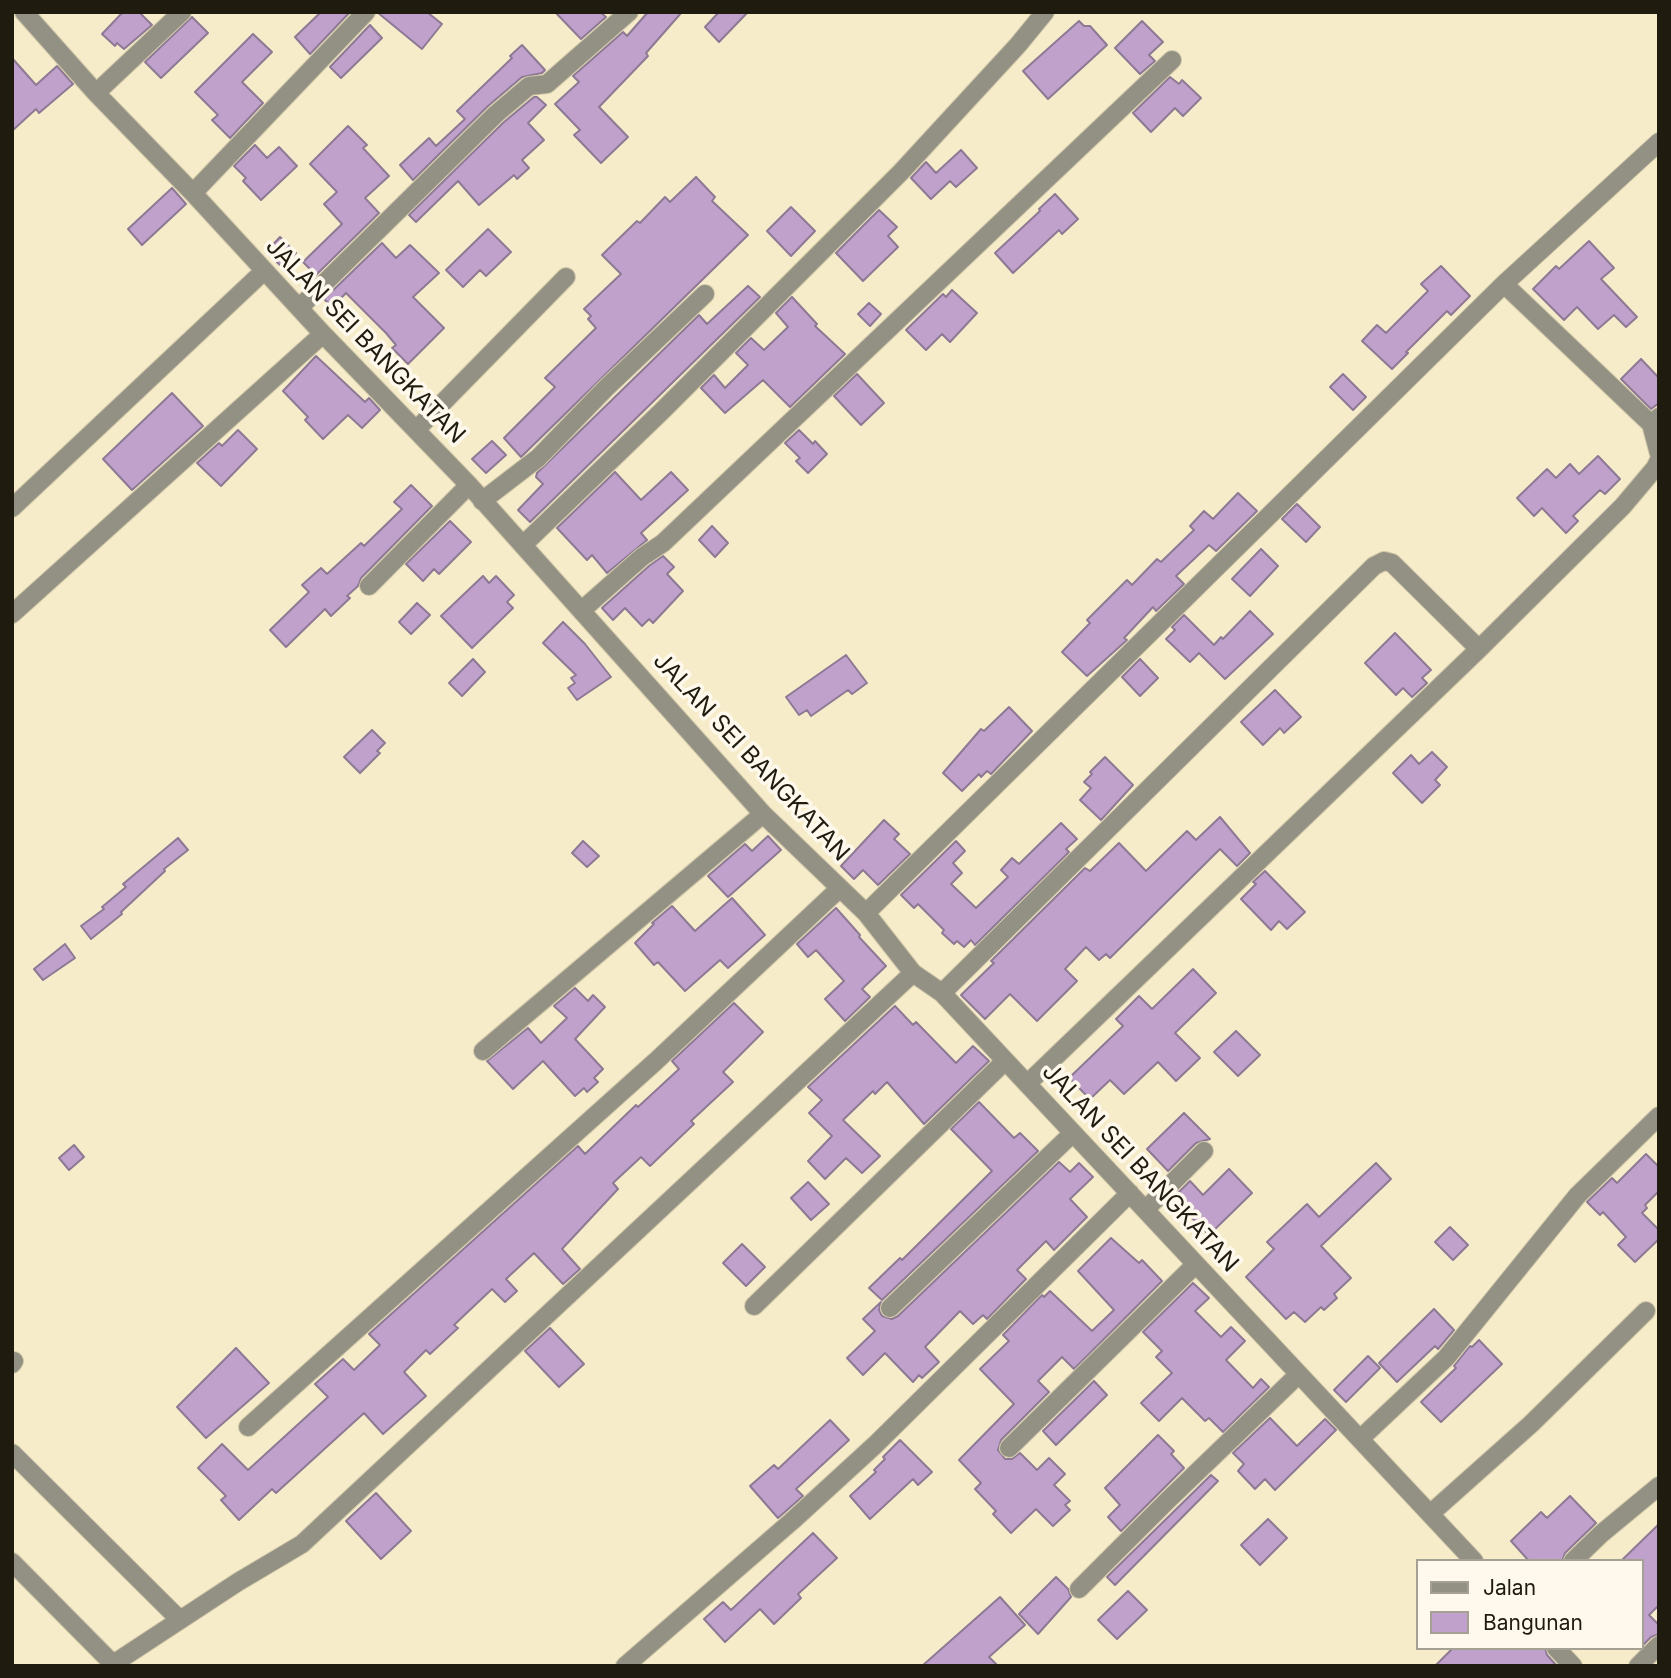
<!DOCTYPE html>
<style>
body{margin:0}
#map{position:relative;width:1671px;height:1678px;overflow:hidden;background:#f6ecca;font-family:Inter,sans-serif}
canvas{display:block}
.frame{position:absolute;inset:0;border:14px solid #1f1b0f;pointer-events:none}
.legend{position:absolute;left:1416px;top:1559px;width:228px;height:91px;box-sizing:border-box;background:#fef9ec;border:2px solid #a5a094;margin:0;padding:9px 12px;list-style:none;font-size:21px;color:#1f1b0f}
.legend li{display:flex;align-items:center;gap:14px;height:35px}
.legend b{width:35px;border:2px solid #a5a094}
</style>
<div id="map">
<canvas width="1671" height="1678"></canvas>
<div class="frame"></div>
<ul class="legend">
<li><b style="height:9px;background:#939183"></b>Jalan</li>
<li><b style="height:19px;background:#c0a1cb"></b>Bangunan</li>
</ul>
</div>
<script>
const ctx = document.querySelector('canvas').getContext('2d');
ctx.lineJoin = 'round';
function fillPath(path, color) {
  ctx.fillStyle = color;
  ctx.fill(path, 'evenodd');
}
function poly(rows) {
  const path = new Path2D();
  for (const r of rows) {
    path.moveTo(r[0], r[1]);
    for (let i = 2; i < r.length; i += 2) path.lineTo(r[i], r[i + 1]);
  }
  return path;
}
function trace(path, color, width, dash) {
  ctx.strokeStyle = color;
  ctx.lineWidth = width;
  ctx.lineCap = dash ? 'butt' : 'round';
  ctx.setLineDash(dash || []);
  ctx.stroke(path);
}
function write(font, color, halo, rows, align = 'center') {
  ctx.font = font + ' Inter,sans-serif';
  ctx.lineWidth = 7;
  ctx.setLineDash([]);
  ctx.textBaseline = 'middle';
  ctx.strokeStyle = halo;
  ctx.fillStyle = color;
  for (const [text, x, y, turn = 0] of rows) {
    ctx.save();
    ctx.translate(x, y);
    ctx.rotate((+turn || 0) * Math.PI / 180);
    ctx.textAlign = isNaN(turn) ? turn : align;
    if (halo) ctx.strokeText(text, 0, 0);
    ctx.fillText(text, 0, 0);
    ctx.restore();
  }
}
const building = poly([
 [123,12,139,12,152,25,124,49,117,43,115,46,102,34,123,12],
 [321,12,350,12,310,54,295,37,321,12],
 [377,12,427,12,442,24,422,49,377,12],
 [555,12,600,12,606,17,581,39,555,12],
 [648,12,682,12,646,53,648,56,599,107,628,137,601,163,574,135,580,130,555,104,579,82,573,76,623,32,627,36,648,12],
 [719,12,748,12,719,42,705,27,719,12],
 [192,17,208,33,161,78,145,62,192,17],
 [1079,21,1084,26,1090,26,1107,45,1048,99,1023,71,1079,21],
 [1142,21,1163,42,1149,55,1155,61,1140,74,1115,48,1142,21],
 [370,25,382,38,341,78,330,67,370,25],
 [253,34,272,52,242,82,263,103,230,138,212,120,218,115,195,92,253,34],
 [522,45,545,70,542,73,522,77,488,106,413,180,400,165,429,138,436,146,465,119,457,111,512,58,510,56,522,45],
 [12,58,36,85,57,66,73,84,39,113,36,109,12,131,12,58],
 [1170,77,1179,84,1182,80,1201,98,1183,116,1175,108,1151,132,1133,113,1170,77],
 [534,97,537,97,546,105,528,123,544,140,522,160,529,168,517,179,514,175,479,205,458,181,416,222,409,215,504,122,534,97],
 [348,126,367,145,363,148,389,176,365,198,379,213,316,275,303,262,342,224,324,204,337,192,310,164,348,126],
 [255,145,267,158,279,147,297,166,261,200,243,181,246,178,234,166,255,145],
 [961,150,977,168,956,187,950,181,931,199,911,178,926,162,936,173,961,150],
 [696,177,715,197,712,201,748,235,521,457,504,438,555,387,545,378,596,328,588,319,591,316,584,309,621,274,602,255,637,221,640,223,665,197,670,202,696,177],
 [172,188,186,204,142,245,128,229,172,188],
 [1055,194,1078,219,1062,234,1059,230,1013,273,995,253,1040,211,1039,209,1055,194],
 [791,207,815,231,791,256,767,231,791,207],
 [879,210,897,227,888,236,898,247,863,281,836,253,879,210],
 [488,229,511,252,486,276,480,270,463,287,446,270,488,229],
 [280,237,296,253,282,267,266,252,280,237],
 [1589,241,1614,268,1601,279,1637,317,1626,327,1614,315,1598,329,1577,307,1564,320,1533,289,1556,266,1559,269,1589,241],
 [382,243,396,258,410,245,439,273,413,297,444,328,408,364,392,348,396,345,386,333,346,293,332,307,324,299,382,243],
 [1441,266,1470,296,1451,315,1447,311,1406,352,1408,353,1392,369,1362,341,1377,325,1386,333,1428,291,1421,284,1441,266],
 [748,286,760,297,530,522,518,510,543,484,536,477,537,473,699,315,707,324,748,286],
 [952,290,977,313,950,342,942,334,926,350,906,330,943,294,946,297,952,290],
 [792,297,817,324,815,326,845,354,790,407,763,380,725,413,701,388,714,375,725,388,748,365,736,353,751,338,764,350,788,327,776,313,792,297],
 [869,303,881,314,870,326,858,314,869,303],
 [316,356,365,402,369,398,380,410,362,428,348,415,323,439,305,420,308,417,283,391,316,356],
 [1641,359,1659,378,1659,403,1651,409,1621,379,1641,359],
 [857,374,884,403,861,425,834,396,857,374],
 [1343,374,1366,397,1353,410,1330,387,1343,374],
 [172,393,203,426,132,490,103,459,172,393],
 [238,430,257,449,221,486,197,463,219,443,222,446,238,430],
 [799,430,813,444,815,441,827,454,808,473,796,461,800,458,785,443,799,430],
 [492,441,506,455,486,473,472,459,492,441],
 [1598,456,1620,479,1605,494,1600,490,1573,516,1578,521,1566,533,1542,508,1534,516,1517,498,1547,469,1556,478,1570,464,1579,474,1598,456],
 [615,472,641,500,671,472,688,490,641,533,647,540,607,573,592,555,587,560,557,528,615,472],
 [411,485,432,506,361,578,358,586,347,596,350,598,331,616,325,609,286,647,270,630,309,592,302,585,321,568,327,574,361,543,364,546,402,509,394,502,411,485],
 [1238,493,1257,511,1216,551,1209,545,1176,576,1184,584,1156,611,1153,607,1124,638,1127,640,1087,676,1062,652,1090,623,1087,620,1127,580,1132,585,1157,559,1161,562,1194,530,1190,526,1204,511,1213,519,1238,493],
 [1297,504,1320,527,1306,542,1282,519,1297,504],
 [450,521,471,542,439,574,434,569,423,581,406,564,450,521],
 [712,526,728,543,715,557,699,540,712,526],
 [1261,549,1278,566,1250,596,1232,579,1261,549],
 [663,556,674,567,667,574,683,591,653,623,649,619,642,626,625,608,613,620,602,608,649,566,663,556],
 [483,576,489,583,496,576,514,595,507,602,513,608,472,648,441,616,483,576],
 [417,603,430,615,411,634,399,622,417,603],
 [1250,611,1273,634,1225,679,1199,653,1190,662,1166,639,1175,630,1172,627,1184,615,1214,645,1221,637,1223,639,1250,611],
 [563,622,585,644,611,677,577,700,568,688,575,683,571,678,576,675,543,643,563,622],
 [1395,633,1431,670,1422,678,1427,683,1412,697,1403,688,1396,695,1365,663,1395,633],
 [846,655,867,683,852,694,848,690,811,716,807,710,799,715,786,697,846,655],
 [473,659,485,672,462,696,449,683,473,659],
 [1140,659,1158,678,1140,696,1122,677,1140,659],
 [1275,690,1301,717,1284,733,1280,728,1263,745,1241,722,1275,690],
 [1009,707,1032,731,991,774,987,771,981,777,979,774,962,791,943,773,981,729,984,731,1009,707],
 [372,730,385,743,377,751,380,753,360,773,344,757,372,730],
 [1432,752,1447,767,1435,780,1440,785,1422,803,1393,773,1411,755,1419,764,1432,752],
 [1105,757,1133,785,1101,820,1080,800,1091,788,1084,782,1092,774,1090,772,1105,757],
 [1220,817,1250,853,1237,866,1220,849,1110,958,1106,954,1099,960,1086,947,1065,969,1077,981,1037,1021,1010,994,985,1019,961,995,994,963,991,961,1085,868,1090,871,1119,843,1146,871,1187,831,1196,840,1220,817],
 [884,820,899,834,894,839,910,854,878,885,863,870,854,879,841,866,884,820],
 [1061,823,1077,839,1066,849,1069,852,975,945,971,940,964,947,957,941,954,944,942,933,944,930,918,904,914,908,901,895,956,841,965,851,953,863,962,873,951,884,976,908,1008,877,1001,870,1012,858,1019,864,1061,823],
 [768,836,781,850,728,897,708,876,745,844,752,851,768,836],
 [178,838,188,850,164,869,165,871,121,912,122,914,91,939,81,926,104,909,102,907,126,887,123,884,178,838],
 [583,841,599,856,587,867,572,853,583,841],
 [1265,871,1305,912,1287,929,1279,921,1271,930,1241,899,1256,884,1253,882,1265,871],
 [732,898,765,935,728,968,720,960,685,991,658,962,654,965,635,943,654,924,652,923,672,906,695,931,732,898],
 [836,908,860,935,859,937,886,966,862,989,870,997,845,1021,825,999,844,981,816,950,808,957,797,944,836,908],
 [65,944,75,958,43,980,34,969,65,944],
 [1193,969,1216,993,1175,1033,1200,1058,1176,1081,1158,1062,1124,1094,1110,1080,1090,1099,1069,1078,1123,1026,1116,1019,1139,996,1152,1009,1193,969],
 [575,988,588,1001,593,995,605,1007,575,1039,603,1069,594,1078,598,1082,587,1092,584,1088,575,1096,543,1061,513,1089,487,1061,528,1028,541,1043,567,1018,554,1006,575,988],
 [734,1003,763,1032,723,1072,733,1082,691,1121,694,1124,650,1166,641,1157,613,1183,618,1189,562,1249,580,1269,563,1284,534,1253,506,1279,517,1291,505,1302,492,1289,454,1325,458,1328,430,1354,426,1350,404,1372,426,1396,383,1434,364,1413,276,1493,272,1489,239,1520,221,1500,226,1496,198,1468,222,1444,248,1470,328,1397,315,1384,343,1359,354,1370,380,1345,369,1334,578,1146,585,1154,636,1105,638,1107,679,1069,672,1061,734,1003],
 [895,1006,913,1025,916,1022,956,1063,973,1046,989,1061,924,1124,887,1082,875,1094,873,1091,843,1120,880,1156,862,1173,846,1158,825,1179,808,1161,832,1136,809,1113,822,1100,808,1087,895,1006],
 [1236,1031,1260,1055,1238,1076,1214,1052,1236,1031],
 [979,1102,1014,1138,1020,1133,1038,1151,882,1300,869,1288,900,1258,902,1260,992,1171,951,1129,979,1102],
 [1184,1113,1210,1139,1196,1143,1168,1171,1147,1149,1184,1113],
 [74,1145,84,1157,69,1170,59,1158,74,1145],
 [1646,1154,1659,1167,1659,1191,1645,1205,1647,1208,1642,1213,1659,1230,1659,1239,1635,1262,1618,1245,1626,1237,1603,1212,1600,1215,1587,1202,1612,1178,1617,1183,1646,1154],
 [1059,1162,1070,1172,1079,1163,1093,1177,1070,1199,1087,1217,1054,1250,1046,1241,1017,1270,1026,1279,987,1319,983,1315,973,1324,960,1311,925,1347,939,1362,922,1378,919,1375,913,1382,885,1353,863,1375,847,1358,875,1331,863,1319,881,1302,879,1310,882,1316,892,1319,898,1316,1059,1162],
 [1376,1163,1391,1179,1321,1246,1351,1278,1334,1294,1337,1298,1324,1310,1321,1307,1305,1322,1294,1312,1286,1319,1246,1277,1274,1249,1267,1242,1307,1204,1319,1217,1376,1163],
 [1229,1169,1252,1193,1209,1235,1185,1211,1180,1216,1168,1203,1190,1181,1203,1195,1229,1169],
 [808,1182,829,1204,811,1220,791,1198,808,1182],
 [1450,1227,1468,1245,1453,1260,1435,1242,1450,1227],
 [1111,1238,1139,1263,1142,1260,1162,1281,1074,1369,1062,1357,1038,1381,1049,1392,1001,1440,998,1450,1005,1459,1012,1459,1020,1453,1037,1470,1049,1458,1065,1474,1054,1485,1070,1501,1065,1505,1070,1510,1053,1526,1036,1509,1011,1533,993,1514,996,1511,975,1489,981,1483,959,1460,1014,1404,980,1369,1009,1341,1003,1335,1042,1295,1044,1297,1050,1291,1092,1331,1114,1310,1078,1271,1111,1238],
 [742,1244,765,1267,746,1286,723,1263,742,1244],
 [1193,1283,1209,1298,1195,1311,1221,1337,1231,1327,1245,1341,1226,1360,1253,1388,1261,1379,1269,1387,1223,1432,1209,1418,1205,1421,1182,1398,1159,1421,1141,1403,1172,1373,1156,1357,1162,1351,1143,1332,1193,1283],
 [1434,1309,1454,1330,1438,1349,1435,1346,1397,1382,1379,1363,1434,1309],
 [550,1328,584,1364,559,1387,525,1351,550,1328],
 [1479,1340,1502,1364,1441,1422,1421,1402,1456,1368,1454,1366,1470,1346,1472,1347,1479,1340],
 [236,1348,269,1383,206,1438,177,1407,236,1348],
 [1368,1356,1380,1368,1346,1402,1334,1390,1368,1356],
 [1094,1381,1107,1395,1056,1445,1043,1431,1094,1381],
 [1270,1418,1297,1446,1325,1419,1336,1430,1275,1490,1265,1479,1255,1489,1238,1471,1244,1464,1233,1453,1270,1418],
 [830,1420,849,1440,796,1489,803,1496,778,1518,750,1486,774,1465,778,1469,830,1420],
 [1158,1435,1174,1451,1171,1454,1184,1468,1121,1531,1108,1517,1120,1505,1105,1488,1158,1435],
 [900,1440,932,1472,918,1485,913,1479,870,1519,850,1496,876,1472,874,1470,885,1459,883,1457,900,1440],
 [1211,1475,1218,1481,1115,1585,1107,1577,1211,1475],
 [376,1493,411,1531,381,1559,346,1521,376,1493],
 [1570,1496,1596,1523,1565,1553,1562,1561,1529,1561,1511,1541,1541,1512,1547,1518,1570,1496],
 [1268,1519,1287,1538,1260,1565,1241,1545,1268,1519],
 [1659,1524,1659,1605,1649,1615,1659,1625,1659,1634,1651,1637,1641,1647,1641,1561,1621,1561,1659,1524],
 [813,1533,837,1558,798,1594,801,1598,774,1624,760,1609,725,1642,704,1619,723,1602,731,1610,813,1533],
 [1056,1577,1068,1589,1071,1597,1038,1634,1019,1614,1056,1577],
 [1128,1591,1147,1610,1117,1639,1098,1620,1128,1591],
 [1000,1597,1025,1625,989,1657,998,1666,922,1666,1000,1597],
 [1453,1648,1545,1648,1547,1655,1557,1666,1435,1666,1453,1648]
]);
const minor = poly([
 [24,12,96,93,193,193,323,334,469,485,763,814,866,913,913,973,942,993,1474,1561],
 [96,93,182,12],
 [193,193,366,12],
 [1504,284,1651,424],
 [299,308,496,114,529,86,547,84,629,12],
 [1659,417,1651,424,1659,454],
 [416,430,566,277],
 [482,501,538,458,606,388,705,294],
 [12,508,264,271],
 [524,544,662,411,901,172,1018,45,1045,12],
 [369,586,469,485],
 [582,610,642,557,663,543,1172,60],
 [12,614,323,334],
 [866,913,1504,284,1659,142],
 [942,993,1374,566,1384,561,1392,563,1479,649],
 [483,1051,763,814],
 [1027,1084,1479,649,1623,506,1655,468,1659,460],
 [1145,1210,1204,1151],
 [754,1306,1005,1061],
 [890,1308,1073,1133],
 [12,1364,14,1361],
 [248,1427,656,1061,840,888],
 [1360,1439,1446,1358,1577,1196,1659,1116],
 [1009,1448,1196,1264],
 [12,1453,180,1620],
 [1430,1514,1531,1424,1646,1311],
 [1573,1561,1601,1534,1659,1486],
 [12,1562,113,1664],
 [1079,1589,1168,1500,1299,1374],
 [1556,1648,1573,1666],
 [110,1666,238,1582,302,1544,913,973],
 [625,1666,792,1521,875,1445,1130,1193],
 [1638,1666,1659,1645]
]);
const streetNames = [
 ["JALAN SEI BANGKATAN",365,341,46],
 ["JALAN SEI BANGKATAN",751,757,47],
 ["JALAN SEI BANGKATAN",1140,1168,47]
];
fillPath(building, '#c0a1cb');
trace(building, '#8d7994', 2);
trace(minor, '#cfc6a8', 20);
trace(minor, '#939183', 18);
write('24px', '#1f1b0f', '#fef9ec', streetNames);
</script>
